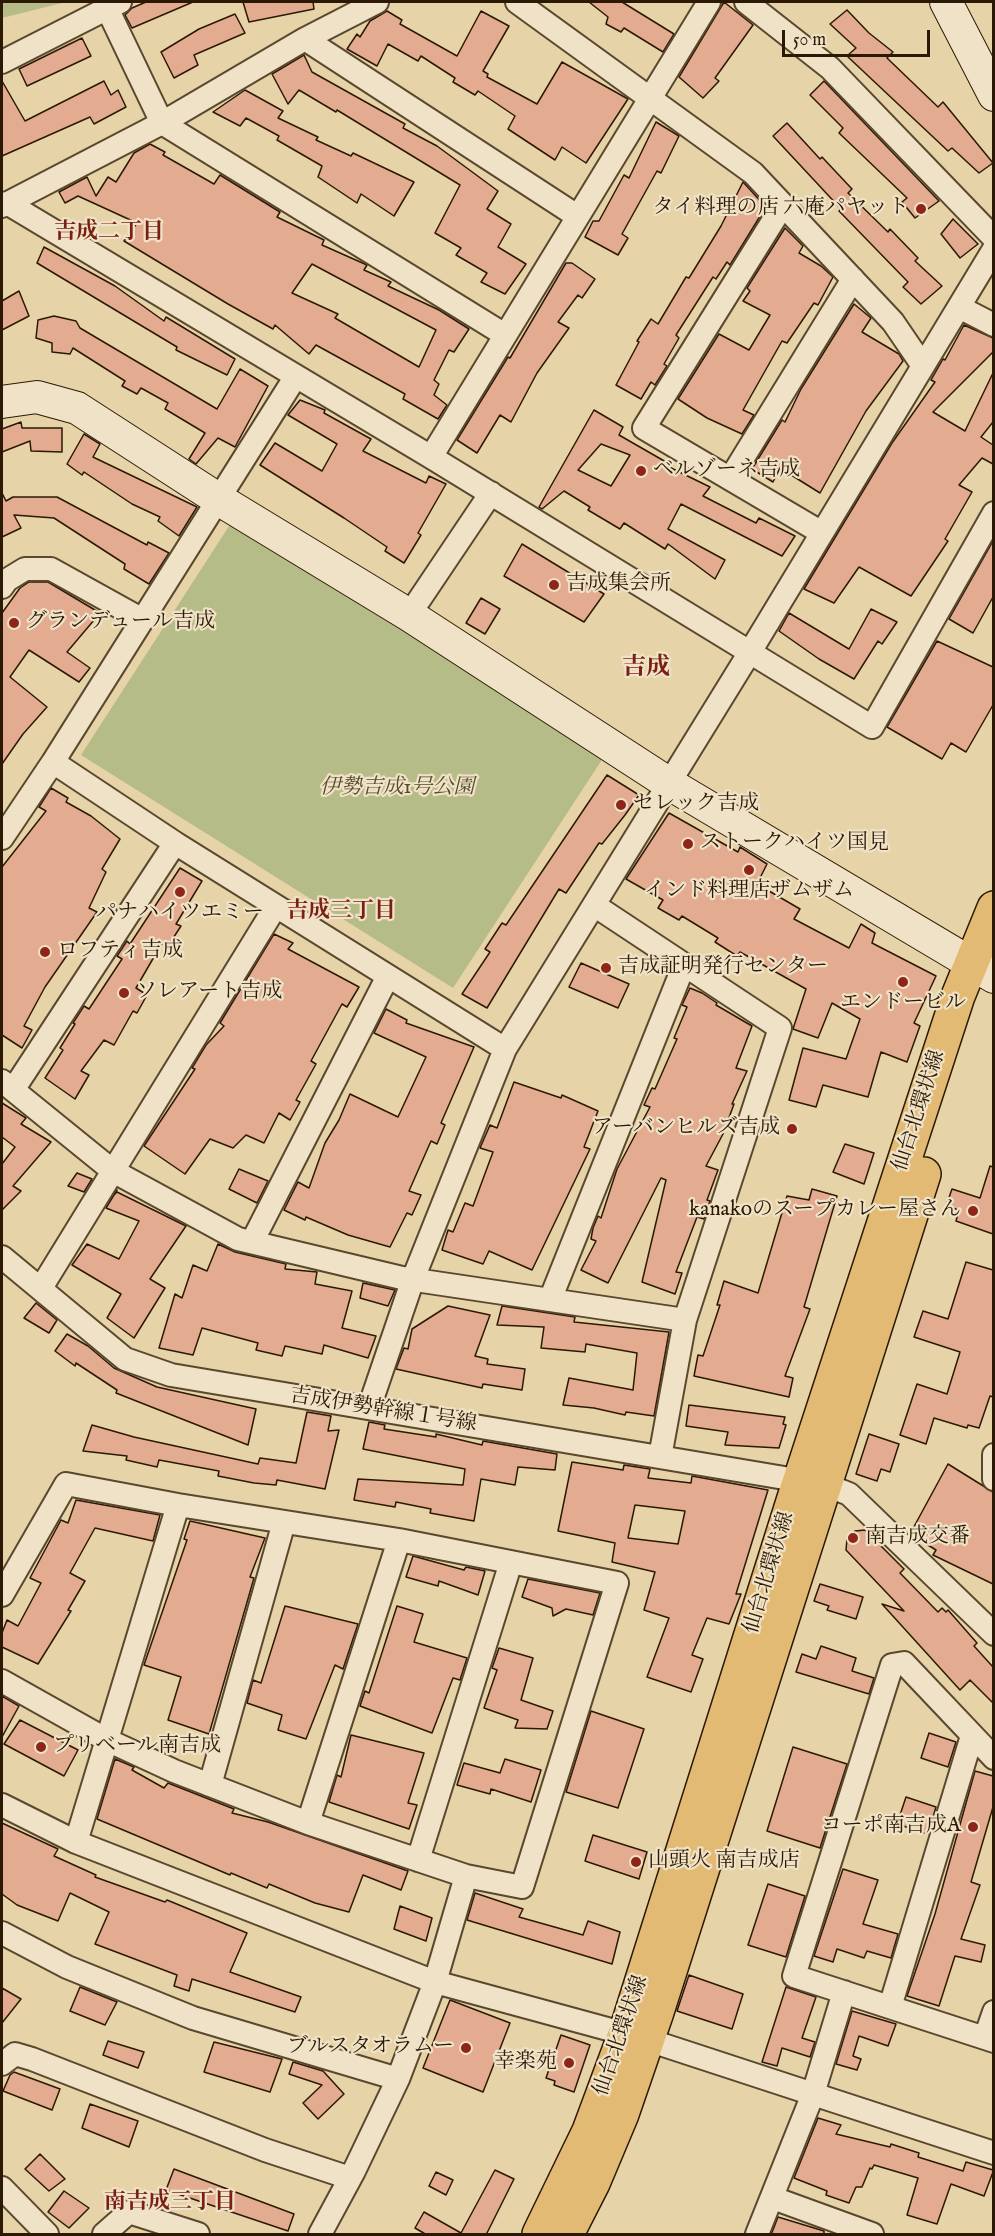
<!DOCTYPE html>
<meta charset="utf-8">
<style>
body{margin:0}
#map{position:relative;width:995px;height:2236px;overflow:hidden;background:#e6d3a7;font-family:"IM FELL English",serif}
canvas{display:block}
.frame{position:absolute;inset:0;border:3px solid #2c1905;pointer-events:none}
.scale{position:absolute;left:782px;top:30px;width:148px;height:27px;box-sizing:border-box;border:3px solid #2c1905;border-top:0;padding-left:8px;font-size:18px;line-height:21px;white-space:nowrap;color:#2c1905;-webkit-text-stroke:4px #efe2c6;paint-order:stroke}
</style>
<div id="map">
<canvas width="995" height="2236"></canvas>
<div class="frame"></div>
<div class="scale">50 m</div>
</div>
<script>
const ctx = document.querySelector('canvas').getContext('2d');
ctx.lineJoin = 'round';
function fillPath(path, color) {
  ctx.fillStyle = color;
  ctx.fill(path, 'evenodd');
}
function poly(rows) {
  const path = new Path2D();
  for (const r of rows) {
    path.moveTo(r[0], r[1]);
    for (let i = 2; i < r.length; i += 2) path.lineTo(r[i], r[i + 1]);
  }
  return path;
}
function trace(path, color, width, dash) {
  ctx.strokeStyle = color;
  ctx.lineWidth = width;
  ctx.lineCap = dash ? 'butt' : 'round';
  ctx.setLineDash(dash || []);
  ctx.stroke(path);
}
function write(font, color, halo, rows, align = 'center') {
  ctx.font = font + ' "IM FELL English","Noto Serif JP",serif';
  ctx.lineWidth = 4.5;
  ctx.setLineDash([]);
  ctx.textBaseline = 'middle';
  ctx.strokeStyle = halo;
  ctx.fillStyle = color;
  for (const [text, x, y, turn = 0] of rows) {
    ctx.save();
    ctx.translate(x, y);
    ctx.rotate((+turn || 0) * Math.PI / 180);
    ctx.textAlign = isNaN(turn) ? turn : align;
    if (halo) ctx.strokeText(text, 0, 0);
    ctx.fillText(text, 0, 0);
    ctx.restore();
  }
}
const green = poly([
 [2,2,66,2,2,18],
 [231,523,605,755,453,988,81,755]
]);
const building = poly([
 [146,2,193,2,132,28,125,15,132,8,146,2],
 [243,2,313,2,314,9,249,22,243,2],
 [589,2,622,2,674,34,663,52,624,28,621,32,606,24,608,17,589,2],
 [724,2,753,25,715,78,719,81,703,98,679,77,724,2],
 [847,10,869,33,893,52,887,58,938,107,943,102,993,163,979,173,952,148,948,151,847,56,856,48,830,24,847,10],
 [387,11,402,20,400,24,457,56,481,11,509,26,483,71,488,74,487,77,537,104,562,62,628,99,586,163,562,147,555,160,508,129,515,116,478,91,475,95,453,82,455,78,421,56,418,61,388,44,377,66,347,49,357,34,360,37,370,21,387,11],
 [235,14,245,33,194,55,198,65,174,78,161,52,199,29,235,14],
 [82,38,91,56,27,86,19,69,82,38],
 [304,55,312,72,405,124,403,128,437,146,498,191,487,209,511,224,498,247,526,264,505,294,481,282,487,273,456,255,461,248,435,233,460,185,337,110,336,112,299,90,288,104,272,74,304,55],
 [2,81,25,121,104,81,111,95,118,90,126,107,94,124,90,117,2,156,2,81],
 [824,81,939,201,915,218,902,202,907,198,839,133,843,128,810,95,824,81],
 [245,90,283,111,278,118,318,137,316,140,351,156,353,153,414,182,394,216,361,194,357,203,318,177,322,166,277,140,279,136,246,118,240,126,213,112,245,90],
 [656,122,679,136,661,173,657,171,622,234,628,238,618,255,585,237,593,221,599,221,624,175,629,178,656,122],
 [787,123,820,159,822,157,852,189,848,193,888,232,890,229,918,258,915,261,942,286,921,304,903,287,908,282,839,211,841,209,773,136,787,123],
 [150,144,165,152,163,155,214,184,220,175,280,212,277,217,324,240,322,245,367,265,364,270,391,282,388,286,439,310,469,329,454,352,449,350,434,380,439,384,434,395,447,405,438,419,403,399,405,394,316,345,309,354,275,325,273,329,228,304,124,241,137,223,78,196,65,203,59,192,87,177,96,196,108,177,116,182,134,153,150,144],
 [312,264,436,330,419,367,335,318,338,314,292,293,312,264],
 [743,182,765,206,762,213,730,265,727,262,716,279,713,277,676,335,679,338,664,364,667,366,655,385,651,382,641,399,616,385,639,342,637,341,651,319,658,324,686,277,689,278,721,226,743,182],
 [953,219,978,244,960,258,941,234,953,219],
 [785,228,803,246,799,253,821,266,833,277,818,305,814,303,787,343,782,341,743,410,754,415,742,434,707,418,678,399,719,334,749,350,770,315,743,301,750,291,747,288,785,228],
 [44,247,115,286,164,321,166,317,235,359,227,375,176,350,177,347,37,263,44,247],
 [566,263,572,263,595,279,582,298,578,295,558,322,569,328,537,373,511,422,500,415,477,453,457,440,508,357,510,358,566,263],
 [19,291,29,316,2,330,2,301,19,291],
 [854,304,871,318,862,332,899,354,903,361,866,411,820,493,780,468,773,482,752,469,782,420,785,422,801,389,854,304],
 [54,316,76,321,80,328,217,409,240,369,268,386,235,447,218,438,196,464,189,459,205,433,165,409,168,403,141,388,137,394,122,386,125,381,73,348,70,354,52,352,52,343,36,338,38,320,54,316],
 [964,325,993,338,993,352,933,412,965,431,993,373,993,422,981,437,993,445,993,464,982,458,959,485,972,492,945,539,948,541,911,596,859,567,834,603,804,589,892,443,935,382,931,380,943,359,945,360,964,325],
 [300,400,325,410,324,413,371,439,363,451,426,483,429,476,446,484,418,533,421,535,404,563,385,551,387,547,344,518,260,465,275,443,322,471,337,444,288,415,300,400],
 [594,410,623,427,619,435,666,462,665,465,710,487,703,496,756,523,759,518,795,536,782,556,681,504,668,529,725,560,715,579,668,544,665,549,624,523,620,529,588,510,590,507,564,491,542,509,539,507,594,410],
 [601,444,630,455,611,486,578,470,601,444],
 [21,422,22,428,62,428,62,452,31,451,30,441,2,452,2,429,21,422],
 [84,434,100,444,93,457,197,507,179,536,158,521,160,517,132,504,84,472,82,475,67,464,84,434],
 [2,493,6,501,13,497,57,497,147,545,148,542,169,553,149,584,124,569,125,564,54,518,14,515,21,528,2,537,2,493],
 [993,541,993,597,973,633,949,619,993,541],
 [522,544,604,594,584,622,504,576,522,544],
 [29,582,48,582,100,613,67,652,90,668,79,682,29,650,10,677,47,707,23,734,2,764,2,613,20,588,29,582],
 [481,598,500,609,485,634,466,623,481,598],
 [871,609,897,622,882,644,878,641,854,679,819,659,779,631,789,613,849,649,871,609],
 [937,641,993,667,993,705,966,752,951,743,942,759,887,727,937,641],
 [607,775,639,795,625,815,602,844,599,843,566,893,559,889,487,1008,462,994,490,952,485,949,502,923,506,925,607,775],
 [51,788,68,798,66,802,91,816,120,839,102,869,106,872,89,908,97,912,45,987,24,1026,32,1030,22,1048,2,1035,2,867,46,811,39,807,51,788],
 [669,813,738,852,740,847,767,864,757,884,800,909,794,919,849,948,861,924,875,933,872,943,936,976,914,1023,920,1026,907,1062,881,1052,868,1097,823,1085,816,1107,789,1100,803,1048,846,1059,860,1019,832,1003,818,1038,793,1029,806,989,740,952,737,956,715,942,718,938,682,916,679,920,658,908,663,900,626,879,669,813],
 [180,868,202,881,176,924,181,926,168,946,162,943,136,988,147,995,137,1013,133,1011,114,1045,104,1040,81,1071,89,1075,75,1099,45,1078,63,1050,60,1048,75,1024,73,1023,84,1006,89,1009,122,959,117,956,127,941,130,944,180,868],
 [274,934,293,943,288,949,359,987,347,1007,342,1004,311,1061,316,1064,296,1100,300,1102,290,1120,279,1113,264,1143,246,1135,233,1148,210,1139,185,1174,144,1146,195,1069,192,1068,206,1045,224,1026,220,1023,274,934],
 [581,963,629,984,618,1008,569,987,581,963],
 [690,988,702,993,717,1003,716,1005,752,1026,736,1068,747,1071,732,1104,734,1104,723,1134,706,1166,718,1170,707,1200,710,1201,704,1219,697,1217,676,1272,682,1273,675,1294,642,1282,666,1180,661,1178,608,1283,581,1270,596,1241,591,1239,593,1228,598,1216,601,1218,617,1169,650,1107,644,1105,652,1088,655,1089,677,1039,674,1038,687,1007,682,1005,690,988],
 [386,1009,407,1020,406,1023,474,1047,441,1123,445,1125,437,1144,431,1141,409,1191,421,1195,412,1215,407,1213,390,1247,348,1235,306,1217,305,1220,284,1210,298,1182,309,1188,325,1143,339,1120,350,1094,398,1117,426,1057,374,1033,386,1009],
 [514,1082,561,1098,562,1095,598,1111,584,1147,590,1149,532,1270,489,1251,483,1264,442,1250,448,1230,453,1232,465,1203,473,1206,493,1152,480,1148,490,1125,497,1128,514,1082],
 [2,1103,26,1118,21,1124,51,1142,13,1186,21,1191,2,1210,2,1164,15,1147,2,1137,2,1103],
 [845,1144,874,1153,864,1184,833,1172,845,1144],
 [990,1166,993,1167,993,1234,956,1221,959,1210,946,1206,952,1189,980,1198,990,1166],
 [239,1169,268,1181,257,1203,229,1189,239,1169],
 [77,1173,92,1179,84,1192,68,1186,77,1173],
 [812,1189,837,1196,804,1307,810,1309,785,1376,793,1378,789,1397,694,1376,698,1355,703,1356,720,1305,717,1305,724,1281,758,1293,787,1196,809,1200,812,1189],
 [117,1190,115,1194,117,1192,186,1226,150,1279,165,1288,134,1338,107,1318,121,1294,72,1265,87,1244,119,1259,139,1221,106,1208,117,1190],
 [218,1244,235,1252,286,1264,285,1269,317,1272,315,1284,352,1291,342,1328,376,1336,368,1358,324,1345,322,1354,285,1346,282,1356,256,1350,258,1343,202,1328,193,1355,159,1348,175,1294,182,1298,193,1265,207,1271,218,1244],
 [966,1262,993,1270,993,1397,990,1396,979,1428,968,1425,967,1428,934,1418,926,1444,900,1435,917,1384,947,1394,960,1352,914,1337,923,1311,948,1319,966,1262],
 [363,1283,395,1290,388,1306,360,1298,363,1283],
 [36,1303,57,1320,49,1333,24,1318,36,1303],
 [448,1306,490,1315,475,1356,488,1359,487,1364,525,1369,522,1390,483,1384,482,1388,396,1369,404,1348,408,1349,412,1329,448,1306],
 [502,1306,575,1317,574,1322,669,1332,654,1416,626,1412,625,1415,594,1408,563,1405,569,1378,633,1390,637,1353,586,1344,585,1352,541,1348,544,1327,497,1325,502,1306],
 [67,1334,88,1346,114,1368,157,1387,256,1409,248,1445,116,1393,117,1390,76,1363,75,1366,55,1351,67,1334],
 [689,1405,785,1417,783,1424,786,1425,779,1448,725,1445,728,1432,686,1426,689,1405],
 [307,1412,331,1416,328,1431,339,1430,325,1489,277,1480,276,1485,254,1483,218,1476,219,1471,159,1460,157,1467,126,1460,127,1456,83,1451,92,1425,134,1437,258,1464,260,1458,296,1463,307,1412],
 [369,1422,385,1425,384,1429,436,1437,436,1434,482,1445,483,1441,557,1454,555,1470,518,1467,515,1485,481,1479,474,1521,430,1513,431,1509,396,1502,395,1507,354,1500,358,1479,463,1485,465,1469,363,1449,369,1422],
 [869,1434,899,1444,890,1472,881,1469,877,1481,856,1474,869,1434],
 [572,1462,623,1470,624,1465,650,1469,648,1478,691,1483,692,1476,768,1490,736,1594,741,1594,729,1624,707,1618,692,1655,703,1659,691,1692,647,1677,669,1618,644,1610,655,1572,612,1562,615,1543,558,1531,572,1462],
 [635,1505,685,1511,678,1544,628,1538,635,1505],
 [948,1464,993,1492,993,1584,933,1555,936,1550,910,1534,948,1464],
 [76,1500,160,1515,153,1541,95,1528,70,1573,85,1581,68,1610,71,1611,38,1664,2,1647,2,1633,7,1620,18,1626,41,1583,30,1578,61,1520,68,1523,76,1500],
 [190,1521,265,1538,250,1577,254,1578,209,1734,168,1720,181,1677,144,1665,187,1540,184,1539,190,1521],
 [865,1530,904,1569,900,1573,938,1612,942,1608,946,1612,948,1610,977,1643,974,1646,993,1667,993,1703,970,1680,960,1690,882,1604,904,1611,846,1550,847,1539,855,1531,865,1530],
 [413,1556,464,1570,466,1567,485,1571,478,1595,439,1581,438,1586,406,1577,413,1556],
 [528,1579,600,1593,593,1615,566,1609,553,1616,552,1608,522,1597,528,1579],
 [820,1584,863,1597,856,1619,827,1610,829,1606,814,1601,820,1584],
 [285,1606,358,1624,343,1669,335,1665,306,1739,278,1730,282,1715,247,1703,253,1680,261,1683,285,1606],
 [397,1606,423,1614,414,1642,467,1658,460,1680,453,1678,432,1733,360,1706,365,1691,369,1693,397,1606],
 [821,1646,856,1658,852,1671,874,1678,869,1694,796,1672,802,1654,816,1659,821,1646],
 [499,1648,533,1658,521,1700,553,1711,547,1729,515,1728,518,1720,484,1708,497,1670,492,1668,499,1648],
 [2,1696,19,1706,2,1737,2,1696],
 [591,1711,644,1729,618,1808,566,1792,591,1711],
 [20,1720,78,1750,64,1776,4,1744,20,1720],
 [929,1733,956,1742,948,1767,921,1758,929,1733],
 [351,1735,424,1753,408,1803,417,1805,409,1829,329,1802,337,1775,341,1777,351,1735],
 [793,1747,847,1764,820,1848,767,1831,793,1747],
 [115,1759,134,1767,132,1770,164,1788,168,1783,234,1809,232,1813,268,1822,408,1871,401,1890,363,1875,349,1912,315,1903,269,1884,267,1888,231,1873,230,1875,97,1819,115,1759],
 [505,1759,541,1770,531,1802,491,1789,490,1794,457,1785,464,1763,500,1773,505,1759],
 [975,1771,993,1776,993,1807,971,1882,980,1885,961,1939,985,1945,981,1962,955,1956,939,2006,907,1996,935,1914,975,1771],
 [906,1797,936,1807,928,1834,897,1824,906,1797],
 [2,1823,58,1849,54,1856,96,1875,95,1877,165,1902,167,1900,247,1933,230,1972,301,1997,295,2012,192,1979,189,1991,174,1986,177,1975,95,1944,109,1912,70,1893,58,1921,17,1905,2,1894,2,1823],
 [593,1835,647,1852,639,1879,585,1861,593,1835],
 [843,1869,878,1880,863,1924,898,1934,891,1958,867,1951,864,1958,837,1949,833,1962,814,1956,843,1869],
 [768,1884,805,1896,786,1957,748,1945,768,1884],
 [475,1893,523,1909,519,1917,583,1935,588,1921,620,1932,612,1964,467,1920,475,1893],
 [400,1906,432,1918,426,1941,394,1929,400,1906],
 [689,1975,743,1994,732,2029,677,2011,689,1975],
 [80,1987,117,2002,105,2025,70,2011,80,1987],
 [786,1987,816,1997,802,2038,815,2042,810,2057,782,2048,777,2066,762,2062,786,1987],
 [2,1988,21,1999,2,2023,2,1988],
 [450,2000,510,2023,483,2092,423,2068,450,2000],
 [852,2011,896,2024,888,2046,859,2036,853,2056,861,2059,857,2070,836,2064,852,2011],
 [561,2035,590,2045,574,2092,554,2085,555,2081,546,2078,561,2035],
 [108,2041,144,2052,138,2068,103,2055,108,2041],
 [214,2042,282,2059,270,2092,204,2072,214,2042],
 [293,2062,323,2071,344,2094,318,2119,303,2103,322,2085,289,2074,293,2062],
 [14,2072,60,2089,52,2110,3,2091,10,2075,14,2072],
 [90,2104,138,2121,129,2147,82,2128,90,2104],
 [818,2118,841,2125,836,2134,890,2147,891,2144,919,2153,918,2157,963,2171,966,2162,993,2170,993,2172,984,2196,951,2184,937,2224,907,2215,918,2178,874,2165,872,2169,870,2168,862,2187,856,2187,849,2203,826,2195,827,2191,794,2178,818,2118],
 [40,2154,65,2179,49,2191,25,2169,40,2154],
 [174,2169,294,2214,288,2231,166,2190,174,2169],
 [495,2170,514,2179,486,2235,427,2235,415,2228,424,2212,461,2233,495,2170],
 [436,2172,453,2180,446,2195,429,2186,436,2172],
 [64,2191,89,2208,69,2228,48,2212,64,2191],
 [778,2217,824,2231,824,2235,771,2235,778,2217]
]);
const street = poly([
 [517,2,753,173,893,322,923,366],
 [746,2,830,68,994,238],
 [107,8,162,123,505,335],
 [305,39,577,216],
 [2,62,120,2],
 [7,203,431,457,872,727,994,513],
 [783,205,644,428,822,533],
 [2,206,162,123,305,39,377,2],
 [959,307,994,325],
 [431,457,709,2],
 [730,479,853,279],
 [2,587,7,580,25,569,51,569,143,620],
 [409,615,491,493],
 [53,762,175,843,505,1049],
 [2,838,53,762,296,376],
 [594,905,780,1028,685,1320,660,1457],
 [2,1081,113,1171,238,1239,402,1278,685,1320],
 [13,1090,175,843],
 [252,1242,388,976],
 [2,1257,125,1359,171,1375,826,1485,849,1494,994,1634],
 [41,1288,276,906],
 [550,1300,684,965],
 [369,1408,413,1279,505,1049,750,652,994,249],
 [994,1455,994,1479],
 [2,1595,66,1484,178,1505,399,1540,617,1583,522,1887,466,1876,308,1823,174,1771,107,1740,2,1681],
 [994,1758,904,1663,892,1665,794,1976,994,2041],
 [210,1785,284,1522],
 [2,1805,76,1842,435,1982,648,2040,813,2094,757,2234],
 [308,1823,399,1540],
 [76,1842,178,1505],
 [418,1860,511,1562],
 [2,1933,67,1967,193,2018,398,2079],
 [844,1992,813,2094,994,2153],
 [890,2007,972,1736],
 [985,2038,994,2012],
 [2,2064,15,2054,32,2059,265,2150,350,2178],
 [2,2188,47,2234],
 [773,2198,872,2234],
 [104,2234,129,2212,198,2234],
 [320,2234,354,2171,398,2079,435,1982,466,1876]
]);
const secondary = poly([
 [946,2,994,95],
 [2,402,37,397,77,408,218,499,409,615,668,783,994,977]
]);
const primary = poly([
 [539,2234,589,2131,625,2034,795,1495,958,996,994,908],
 [567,2234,593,2183,622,2114,656,2015,924,1174]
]);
const markers = [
 [921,209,6,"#8f2418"],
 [641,471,6,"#8f2418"],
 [554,585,6,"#8f2418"],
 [14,623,6,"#8f2418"],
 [621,805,6,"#8f2418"],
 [688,844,6,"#8f2418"],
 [749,870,6,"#8f2418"],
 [180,892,6,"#8f2418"],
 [45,952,6,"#8f2418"],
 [606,968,6,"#8f2418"],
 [903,982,6,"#8f2418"],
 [124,993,6,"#8f2418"],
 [792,1129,6,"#8f2418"],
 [973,1211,6,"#8f2418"],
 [853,1538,6,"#8f2418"],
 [41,1747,6,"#8f2418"],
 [973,1827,6,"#8f2418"],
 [636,1862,6,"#8f2418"],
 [466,2048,6,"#8f2418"],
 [569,2063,6,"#8f2418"]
];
const poiNames = [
 ["タイ料理の店 六庵パヤット",909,209,"right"],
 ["ベルゾーネ吉成",653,471],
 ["吉成集会所",566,585],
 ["グランデュール吉成",26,623],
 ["セレック吉成",633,805],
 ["ストークハイツ国見",700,844],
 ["インド料理店ザムザム",749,892,"center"],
 ["パナハイツエミー",180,914,"center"],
 ["ロフティ吉成",57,952],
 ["吉成証明発行センター",618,968],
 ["ソレアート吉成",136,993],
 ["エンドービル",903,1004,"center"],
 ["アーバンヒルズ吉成",780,1129,"right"],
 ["kanakoのスープカレー屋さん",961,1211,"right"],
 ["南吉成交番",865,1538],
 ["プリベール南吉成",53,1747],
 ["コーポ南吉成A",961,1827,"right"],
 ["山頭火 南吉成店",648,1862],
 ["ブルスタオラムー",454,2048,"right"],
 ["幸楽苑",557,2063,"right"]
];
const parkNames = [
 ["伊勢吉成1号公園",397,789]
];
const streetNames = [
 ["仙台北環状線",920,1111,-72],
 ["吉成伊勢幹線１号線",383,1411,9],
 ["仙台北環状線",770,1573,-73],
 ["仙台北環状線",622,2036,-71]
];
const neighbourhoodNames = [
 ["吉成二丁目",109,233],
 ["吉成三丁目",341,912],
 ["南吉成三丁目",170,2203]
];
const quarterNames = [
 ["吉成",646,669]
];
fillPath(green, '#b6bc87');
fillPath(building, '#e3ab90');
trace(building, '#2c1905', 1.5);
trace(street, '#5a482e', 26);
trace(secondary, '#2c1905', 34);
trace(primary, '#2c1905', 36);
trace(street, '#efe2c6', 22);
trace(secondary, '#efe2c6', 32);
trace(primary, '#e3ba74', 33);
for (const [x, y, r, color] of markers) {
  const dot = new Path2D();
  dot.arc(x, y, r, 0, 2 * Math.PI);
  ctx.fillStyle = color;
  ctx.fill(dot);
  trace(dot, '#efe2c6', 2);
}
write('21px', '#2c1905', '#efe2c6', poiNames, 'left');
write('italic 21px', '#554a2c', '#efe2c6', parkNames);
write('21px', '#2c1905', '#efe2c6', streetNames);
write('bold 22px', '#7a1f14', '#efe2c6', neighbourhoodNames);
write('bold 24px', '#7a1f14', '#efe2c6', quarterNames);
</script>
